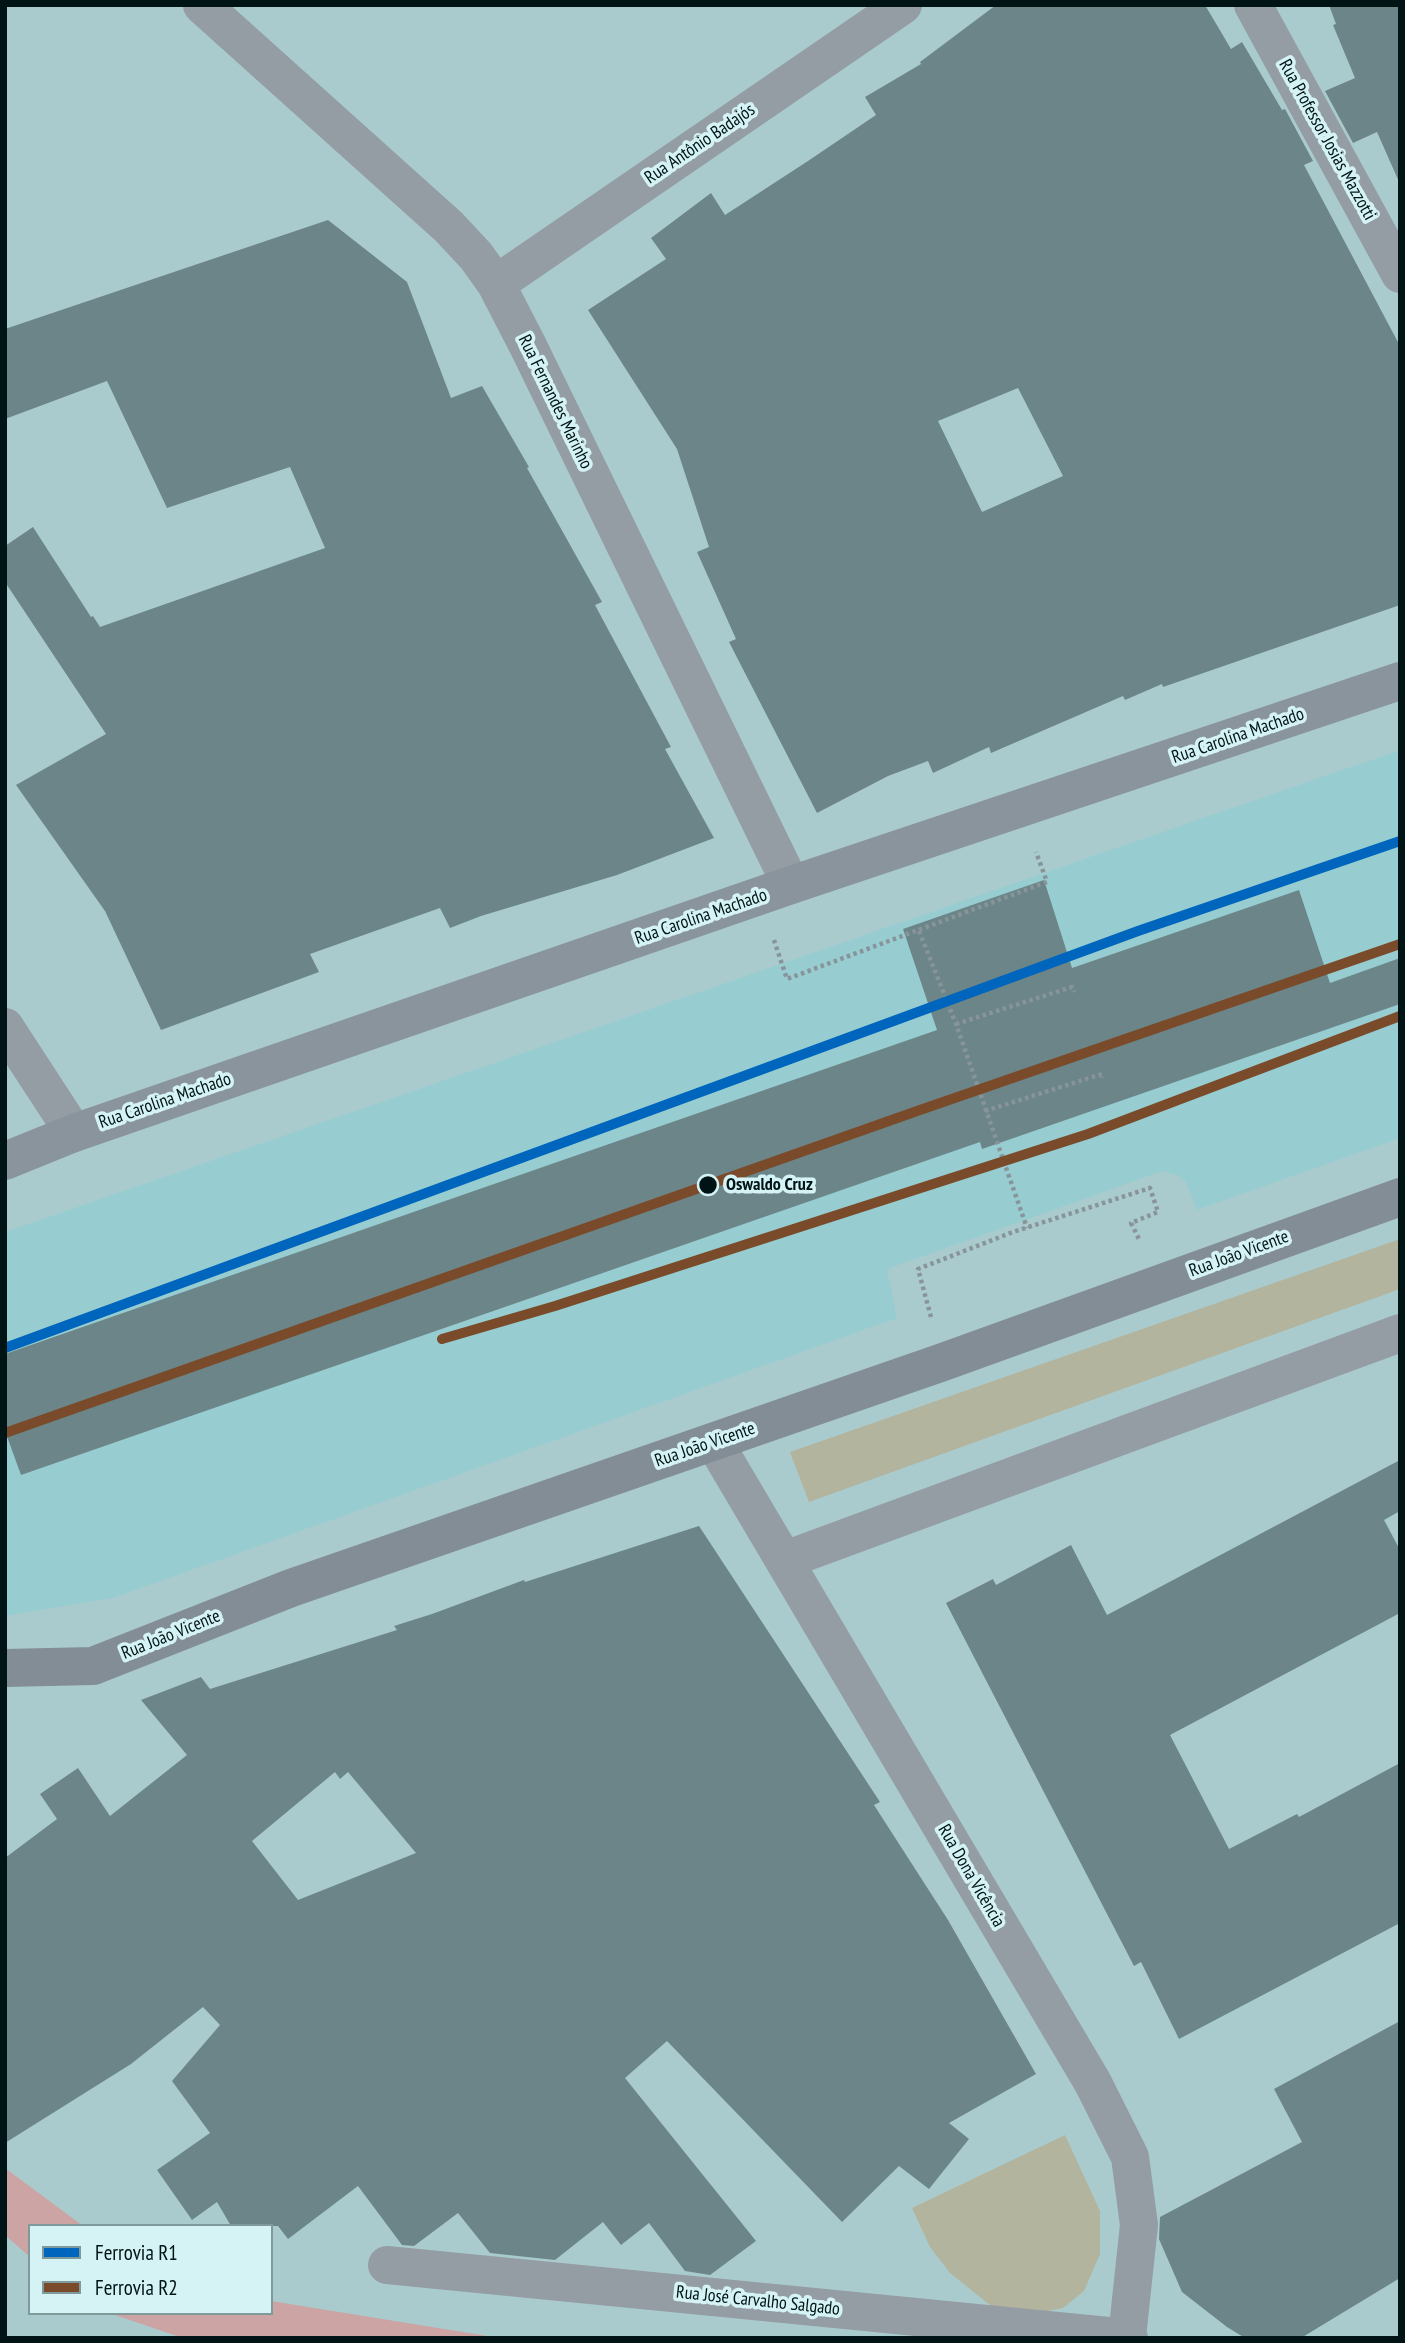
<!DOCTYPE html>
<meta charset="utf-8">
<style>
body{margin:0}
#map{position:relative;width:1405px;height:2343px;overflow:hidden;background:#aacbcd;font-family:"PT Sans Narrow",sans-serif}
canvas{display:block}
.frame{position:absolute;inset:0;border:7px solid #001315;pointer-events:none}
.legend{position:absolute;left:28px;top:2224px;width:245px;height:91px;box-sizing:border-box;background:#d5f3f5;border:2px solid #80999b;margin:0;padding:9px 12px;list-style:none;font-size:21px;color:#001315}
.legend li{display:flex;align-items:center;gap:14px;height:35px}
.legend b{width:35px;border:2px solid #80999b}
</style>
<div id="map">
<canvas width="1405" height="2343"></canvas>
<div class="frame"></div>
<ul class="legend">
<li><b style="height:9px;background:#0065bd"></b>Ferrovia R1</li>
<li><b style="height:9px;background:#7a4b2a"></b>Ferrovia R2</li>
</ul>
</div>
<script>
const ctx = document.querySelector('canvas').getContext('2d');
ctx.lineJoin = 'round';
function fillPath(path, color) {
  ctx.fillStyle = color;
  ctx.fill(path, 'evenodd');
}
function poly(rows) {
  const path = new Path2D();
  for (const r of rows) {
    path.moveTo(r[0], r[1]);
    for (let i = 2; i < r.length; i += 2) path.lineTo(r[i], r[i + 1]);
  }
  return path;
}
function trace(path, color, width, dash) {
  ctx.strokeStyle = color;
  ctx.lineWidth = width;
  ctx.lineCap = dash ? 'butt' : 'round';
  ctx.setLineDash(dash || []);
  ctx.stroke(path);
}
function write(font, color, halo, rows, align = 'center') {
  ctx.font = font + ' "PT Sans Narrow",sans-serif';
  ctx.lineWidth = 7;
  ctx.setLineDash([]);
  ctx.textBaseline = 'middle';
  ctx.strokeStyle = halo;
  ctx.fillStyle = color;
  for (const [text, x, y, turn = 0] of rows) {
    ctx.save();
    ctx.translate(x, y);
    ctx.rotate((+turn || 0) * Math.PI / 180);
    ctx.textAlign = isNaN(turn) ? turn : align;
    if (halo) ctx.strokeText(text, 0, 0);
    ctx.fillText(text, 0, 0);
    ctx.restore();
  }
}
const built = poly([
 [1400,750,1400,1138,1197,1210,1186,1182,1178,1176,1163,1171,887,1269,897,1318,113,1598,5,1616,5,1232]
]);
const green = poly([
 [1400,1239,1400,1289,809,1502,790,1452],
 [1065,2135,1100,2211,1100,2254,1084,2291,1063,2308,1022,2316,991,2306,950,2273,930,2247,912,2208]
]);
const water = poly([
 [5,2168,83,2226,30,2226,30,2257,5,2235],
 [271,2301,500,2338,183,2338,109,2313,271,2313]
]);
const building = poly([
 [996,5,1205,5,1231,49,1242,42,1282,110,1285,109,1313,161,1304,165,1400,346,1400,605,1163,687,1162,684,1125,700,1123,696,991,753,989,747,933,773,928,761,888,776,817,813,729,642,736,639,697,552,709,547,677,449,588,310,666,259,651,238,711,193,725,215,808,161,876,115,865,97,921,64,920,62],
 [1018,388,1063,476,982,512,938,421],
 [1329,5,1400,5,1400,184,1377,132,1353,143,1325,91,1355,78,1333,25,1336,24],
 [328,220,407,282,451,398,482,386,529,467,527,468,602,602,595,605,671,747,665,749,714,838,617,875,481,916,450,928,440,908,310,954,319,972,161,1030,105,911,16,785,106,734,5,582,5,546,33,527,91,617,93,616,100,627,325,548,290,467,167,508,107,381,5,419,5,329],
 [1044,880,1072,968,1299,890,1330,983,1400,958,1400,1004,982,1149,980,1142,21,1475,5,1431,5,1354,937,1030,903,929],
 [1400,1460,1400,1511,1384,1520,1400,1550,1400,1613,1170,1735,1229,1849,1297,1814,1299,1817,1400,1763,1400,1923,1179,2039,1141,1962,1134,1966,946,1603,993,1579,996,1585,1071,1545,1107,1615],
 [699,1526,880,1802,874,1805,948,1920,1036,2074,949,2123,969,2139,929,2189,899,2166,842,2222,667,2041,625,2078,756,2241,710,2275,685,2271,649,2223,621,2245,603,2222,555,2260,490,2253,458,2213,414,2246,402,2245,358,2186,288,2239,278,2226,231,2226,217,2202,192,2220,157,2170,210,2133,172,2081,220,2025,203,2007,131,2064,5,2143,5,1858,57,1819,40,1794,78,1768,110,1816,187,1755,141,1700,201,1677,210,1689,397,1630,394,1626,432,1614,524,1580,525,1582],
 [335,1772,340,1779,348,1772,416,1853,298,1900,252,1841],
 [1400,2021,1400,2278,1301,2338,1245,2338,1227,2327,1182,2292,1159,2239,1160,2217,1302,2142,1274,2089]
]);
const path = poly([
 [919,931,956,1024,1027,1228],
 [774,940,787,979,1047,882,1036,852],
 [956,1024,1072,987,1074,992],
 [985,1111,1102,1074,1102,1078],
 [931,1317,918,1269,1013,1232,1150,1188,1158,1212,1131,1223,1140,1241]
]);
const minor = poly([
 [202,5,449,227,476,256,496,284,528,346,791,885],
 [1253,5,1400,274],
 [496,284,903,5],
 [714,1442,1093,2083,1130,2157,1139,2225,1127,2337],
 [785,1560,1400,1333],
 [387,2265,1129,2338]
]);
const tertiary = poly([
 [5,1027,74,1133]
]);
const secondary = poly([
 [5,1161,74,1133,791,885,1400,681]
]);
const primary = poly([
 [5,1668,93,1666,291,1588,943,1362,1400,1197]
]);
const rail1 = poly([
 [5,1348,1138,931,1400,841]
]);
const rail2 = poly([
 [442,1339,555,1306,1088,1134,1400,1016],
 [5,1433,920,1110,1400,944]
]);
const markers = [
 [708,1185,10,"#001315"]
];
const streetNames = [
 ["Rua Professor Josias Mazzotti",1327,140,61],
 ["Rua Antônio Badajós",700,144,-34],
 ["Rua Fernandes Marinho",555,402,64],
 ["Rua Carolina Machado",1238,736,-19],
 ["Rua Carolina Machado",701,917,-19],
 ["Rua Carolina Machado",165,1101,-19],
 ["Rua João Vicente",1239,1254,-20],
 ["Rua João Vicente",705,1445,-19],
 ["Rua João Vicente",171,1635,-22],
 ["Rua Dona Vicência",971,1876,60],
 ["Rua José Carvalho Salgado",758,2301,6]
];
const stopNames = [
 ["Oswaldo Cruz",726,1185]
];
fillPath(built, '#97cdd1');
fillPath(green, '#b2b49e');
fillPath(water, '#cba4a3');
fillPath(building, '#6c8589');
trace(path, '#879499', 4.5, [3.5, 3.5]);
trace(minor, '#949da4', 38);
trace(tertiary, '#949da4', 38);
trace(secondary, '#8a949d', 38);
trace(primary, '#838d96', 38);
trace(rail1, '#0065bd', 10);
trace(rail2, '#7a4b2a', 10);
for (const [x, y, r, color] of markers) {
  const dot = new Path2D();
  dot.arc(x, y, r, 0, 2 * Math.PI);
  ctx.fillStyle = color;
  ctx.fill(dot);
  trace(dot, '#d5f3f5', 2.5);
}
write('18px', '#001315', '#d5f3f5', streetNames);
write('bold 18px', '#001315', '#d5f3f5', stopNames, 'left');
</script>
